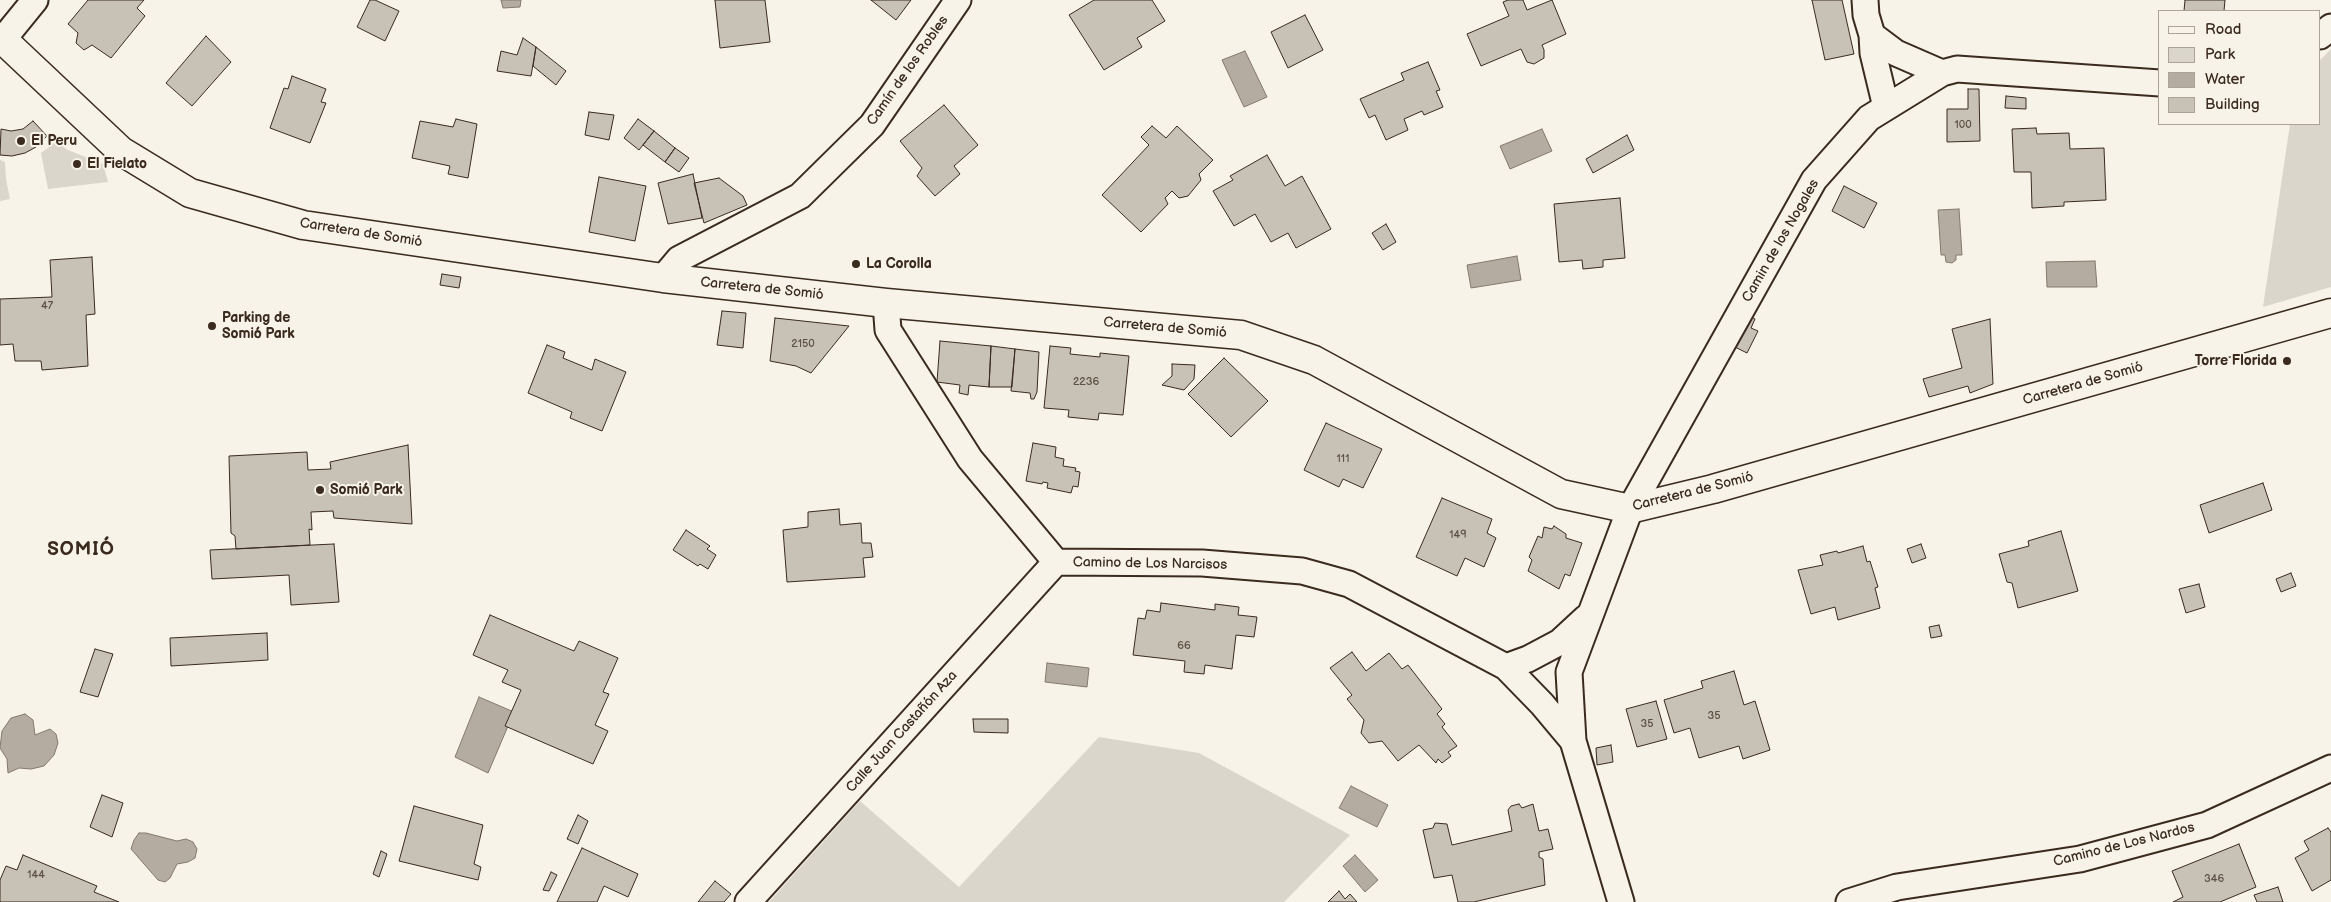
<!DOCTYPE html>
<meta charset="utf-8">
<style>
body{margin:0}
#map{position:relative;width:2331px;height:902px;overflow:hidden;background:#f7f3e8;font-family:"Balsamiq Sans",sans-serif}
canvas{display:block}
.legend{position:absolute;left:2158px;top:10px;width:162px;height:115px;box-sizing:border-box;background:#f7f3e8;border:1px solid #aca397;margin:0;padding:6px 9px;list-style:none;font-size:15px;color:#3b2a1e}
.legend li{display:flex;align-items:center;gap:10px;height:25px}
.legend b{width:25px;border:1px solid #aca397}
</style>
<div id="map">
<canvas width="2331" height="902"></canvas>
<ul class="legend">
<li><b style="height:6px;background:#f7f3e8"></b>Road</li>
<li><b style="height:14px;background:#dbd6cb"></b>Park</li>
<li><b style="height:14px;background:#b4aca0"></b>Water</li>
<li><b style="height:14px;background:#c8c1b6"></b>Building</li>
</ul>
</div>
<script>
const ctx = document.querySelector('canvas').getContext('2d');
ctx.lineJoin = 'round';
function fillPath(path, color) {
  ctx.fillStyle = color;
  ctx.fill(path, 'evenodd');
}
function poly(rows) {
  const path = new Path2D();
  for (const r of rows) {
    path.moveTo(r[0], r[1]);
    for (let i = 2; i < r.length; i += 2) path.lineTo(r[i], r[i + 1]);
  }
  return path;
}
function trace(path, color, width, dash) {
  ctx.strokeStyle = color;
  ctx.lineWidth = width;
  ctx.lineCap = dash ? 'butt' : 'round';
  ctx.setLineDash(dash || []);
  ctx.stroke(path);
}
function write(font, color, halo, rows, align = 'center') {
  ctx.font = font + ' "Balsamiq Sans",sans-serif';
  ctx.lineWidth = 4;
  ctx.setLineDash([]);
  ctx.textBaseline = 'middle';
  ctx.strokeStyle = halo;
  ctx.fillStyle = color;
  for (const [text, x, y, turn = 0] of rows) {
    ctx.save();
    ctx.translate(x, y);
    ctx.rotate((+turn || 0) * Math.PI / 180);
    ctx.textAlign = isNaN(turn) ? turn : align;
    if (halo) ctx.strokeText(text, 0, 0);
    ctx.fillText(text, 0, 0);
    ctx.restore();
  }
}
const green = poly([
 [2331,49,2331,287,2263,307,2290,124,2320,124,2320,60],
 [56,142,68,150,103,164,108,182,48,189,41,153],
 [0,160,5,162,6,179,10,199,0,201],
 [1099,737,1199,753,1350,835,1284,902,769,902,860,801,959,887]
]);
const water = poly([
 [501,0,521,0,520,7,503,8,501,0],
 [1245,51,1267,97,1244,107,1222,60,1245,51],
 [1542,129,1552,151,1510,169,1500,146,1542,129],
 [1959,209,1962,255,1956,255,1956,260,1952,263,1946,262,1945,255,1941,255,1938,210,1959,209],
 [1517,256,1521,280,1471,288,1467,265,1517,256],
 [2095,261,2097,287,2047,287,2046,262,2095,261],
 [1047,663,1089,668,1087,687,1045,682,1047,663],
 [479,697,514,712,488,773,455,757,479,697],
 [25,714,33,720,35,735,50,729,56,734,58,743,54,755,44,766,31,769,19,768,8,773,7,759,0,748,2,731,11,718,25,714],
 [1351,786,1388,805,1377,827,1339,808,1351,786],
 [139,833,146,833,177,841,186,839,193,842,197,849,195,858,188,862,177,864,170,878,165,882,158,880,131,849,134,840,139,833],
 [1355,855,1378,880,1365,892,1343,866,1355,855]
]);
const building = poly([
 [88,0,144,0,137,8,145,16,111,58,92,45,84,50,76,43,78,33,68,24,88,0],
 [370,0,375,0,399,11,385,41,357,27,370,0],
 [715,0,765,0,770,42,720,48,715,0],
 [871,0,911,0,896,20,871,0],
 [1094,0,1152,0,1165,21,1137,38,1142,47,1104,70,1069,15,1094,0],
 [1508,0,1523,0,1527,10,1552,0,1566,34,1542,45,1544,50,1544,58,1534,64,1527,62,1521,49,1481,66,1467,34,1509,16,1503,2,1508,0],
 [1812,0,1842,0,1854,54,1825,60,1812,0],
 [2185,0,2225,0,2224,11,2184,11,2185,0],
 [1305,15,1323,50,1288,68,1271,32,1305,15],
 [206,36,231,62,192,106,166,83,206,36],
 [523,38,536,47,531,76,497,71,501,51,517,55,523,38],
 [536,47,566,71,556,85,533,66,536,47],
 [1428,62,1440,90,1436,91,1443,107,1424,115,1422,111,1404,119,1408,130,1386,140,1375,115,1369,118,1360,99,1404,80,1401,73,1428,62],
 [292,76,326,89,321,102,326,103,310,143,270,128,284,88,288,89,292,76],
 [1968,89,1979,89,1980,141,1947,142,1947,109,1968,109,1968,89],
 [2006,96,2026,98,2026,109,2005,108,2006,96],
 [944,105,978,145,954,166,960,174,935,196,917,176,922,168,900,141,944,105],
 [589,112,614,115,609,140,585,135,589,112],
 [456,119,477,124,468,178,448,174,450,166,412,158,420,121,453,127,456,119],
 [638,119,654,131,639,150,624,138,638,119],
 [33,121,47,136,36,147,25,153,12,156,0,155,1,129,11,131,23,129,33,121],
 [1152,126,1166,138,1177,126,1213,160,1199,174,1201,180,1188,196,1179,198,1172,191,1165,198,1168,204,1141,232,1102,195,1149,145,1141,137,1152,126],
 [2036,128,2037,134,2069,133,2070,149,2104,148,2106,200,2064,202,2064,206,2032,208,2031,172,2014,172,2012,129,2036,128],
 [654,131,675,148,665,162,643,145,654,131],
 [1627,135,1634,150,1593,173,1586,159,1627,135],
 [675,148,689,158,679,172,665,162,675,148],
 [1267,155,1285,186,1302,176,1331,229,1296,248,1288,233,1271,242,1255,214,1234,226,1213,191,1233,180,1230,176,1267,155],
 [693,174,702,218,668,224,658,183,693,174],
 [599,177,646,186,635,241,589,232,599,177],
 [719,178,743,196,747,205,704,223,694,183,719,178],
 [1844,186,1877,203,1864,228,1832,211,1844,186],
 [1620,198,1625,258,1603,260,1603,267,1583,269,1582,260,1559,262,1554,204,1620,198],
 [1386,224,1396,242,1383,250,1372,233,1386,224],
 [92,257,95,314,86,315,88,366,42,370,41,361,15,361,13,344,0,345,0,299,52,297,50,260,92,257],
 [442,274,461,277,459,288,440,285,442,274],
 [722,311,746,313,743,348,717,345,722,311],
 [1744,313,1755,319,1751,328,1758,331,1747,353,1729,344,1744,313],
 [775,318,849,326,811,373,796,366,770,361,775,318],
 [1990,319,1993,384,1970,393,1968,386,1929,397,1923,379,1962,368,1952,329,1990,319],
 [940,341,991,346,989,387,969,385,968,395,959,393,960,385,937,382,940,341],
 [547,345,565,352,563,358,592,370,595,359,626,372,602,431,570,418,572,412,528,393,547,345],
 [991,346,1015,349,1012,387,989,387,991,346],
 [1050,346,1071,348,1070,354,1100,357,1100,353,1129,356,1123,415,1099,413,1098,420,1068,417,1069,410,1044,408,1050,346],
 [1015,349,1039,352,1037,392,1034,399,1031,399,1030,393,1011,391,1015,349],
 [1224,358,1268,401,1231,437,1188,394,1224,358],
 [1172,364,1195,365,1194,379,1184,390,1162,385,1172,376,1172,364],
 [1326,423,1382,449,1363,488,1343,479,1339,487,1304,470,1326,423],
 [1033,443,1056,447,1055,457,1064,459,1063,466,1076,468,1075,471,1080,472,1078,487,1073,486,1071,493,1047,488,1048,483,1043,482,1042,484,1026,481,1033,443],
 [408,445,412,524,334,518,333,511,311,512,312,530,309,529,310,545,236,549,235,536,231,533,229,456,307,452,308,470,331,469,330,462,408,445],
 [2263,483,2272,510,2209,533,2200,505,2263,483],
 [1442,498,1492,519,1487,533,1496,538,1484,567,1465,558,1457,576,1416,557,1442,498],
 [839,509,840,525,861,523,862,543,871,543,873,557,863,558,865,577,787,582,783,530,808,527,808,512,839,509],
 [1554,526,1566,534,1566,538,1582,543,1570,576,1565,574,1559,589,1528,571,1532,560,1529,557,1538,536,1542,538,1544,527,1552,529,1554,526],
 [686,530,710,546,707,549,716,555,708,569,700,564,698,566,673,550,686,530],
 [2061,531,2078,591,2018,608,2012,583,2007,582,1999,554,2029,546,2028,541,2061,531],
 [334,544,339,602,291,605,289,575,212,579,210,550,334,544],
 [1921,544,1926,558,1912,563,1907,549,1921,544],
 [1863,546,1867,562,1870,561,1878,587,1875,588,1880,608,1838,620,1835,607,1811,614,1798,570,1823,565,1820,555,1837,551,1838,553,1863,546],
 [2291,573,2296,586,2281,592,2276,579,2291,573],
 [2199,584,2205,607,2186,613,2179,589,2199,584],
 [1161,603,1215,610,1215,604,1239,607,1238,615,1257,617,1254,637,1236,635,1232,669,1205,665,1204,674,1184,672,1185,661,1133,655,1138,618,1145,619,1147,610,1160,612,1161,603],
 [490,615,574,651,579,641,618,658,603,692,609,694,595,725,608,731,593,764,505,726,521,690,502,682,508,670,473,655,490,615],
 [1939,625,1942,636,1931,638,1929,627,1939,625],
 [267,633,268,660,171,666,170,638,267,633],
 [95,649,113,654,98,697,80,692,95,649],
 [1352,652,1366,671,1389,653,1402,669,1408,665,1442,709,1437,714,1445,724,1442,727,1457,746,1448,752,1451,756,1442,763,1438,759,1436,763,1419,745,1398,761,1382,741,1369,743,1361,733,1364,720,1347,699,1352,695,1330,668,1352,652],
 [1734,671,1744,705,1755,701,1770,750,1743,759,1739,746,1699,758,1690,728,1674,733,1664,700,1703,688,1701,681,1734,671],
 [1656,701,1667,739,1637,747,1626,709,1656,701],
 [973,719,1008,719,1008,733,974,732,973,719],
 [1611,745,1613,762,1597,765,1596,748,1611,745],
 [102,795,123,803,112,837,90,827,102,795],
 [1519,804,1522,808,1533,804,1539,831,1548,829,1553,849,1539,852,1539,857,1543,859,1545,885,1474,902,1458,902,1452,875,1434,878,1423,830,1433,828,1435,823,1447,824,1452,845,1512,831,1508,810,1511,806,1519,804],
 [414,806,483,825,474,864,481,867,478,880,399,861,414,806],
 [578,815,588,821,578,844,567,839,578,815],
 [2328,828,2331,832,2331,880,2312,891,2295,858,2309,850,2304,841,2328,828],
 [2239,844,2256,887,2220,902,2173,902,2183,897,2172,871,2239,844],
 [582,848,638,874,628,897,604,886,597,902,557,902,582,848],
 [381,851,387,854,379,877,373,874,381,851],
 [23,855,97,886,94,892,119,902,0,902,0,880,6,866,17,870,23,855],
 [551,872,557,875,549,891,543,890,551,872],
 [715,881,731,894,724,902,698,902,715,881],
 [2278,887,2283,902,2257,902,2254,895,2278,887],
 [1339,891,1345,899,1350,894,1357,902,1328,902,1339,891]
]);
const minor = poly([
 [1865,0,1866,15,1872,35,1896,53,1942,73],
 [1872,35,1873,53,1886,107],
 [2320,36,2331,27],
 [0,43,35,0],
 [663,278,679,259,800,196,872,125,958,0],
 [886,303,888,330,970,459,1056,562,1202,563,1302,571,1349,584,1506,667,1542,704,1573,741],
 [1506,667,1528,659,1560,642,1586,618],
 [748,902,1056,562],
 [1621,902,1573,741,1569,672,1630,509,1814,180,1869,118,1942,73,1957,69,2160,83],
 [1849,902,1897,887,2080,859,2207,825,2331,768]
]);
const tertiary = poly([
 [0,37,121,151,190,193,303,225,663,278,886,303,1241,335,1314,360,1561,494,1630,509,1713,489,2331,313]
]);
const markers = [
 [21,141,5,"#3b2a1e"],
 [77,164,5,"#3b2a1e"],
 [856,264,5,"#3b2a1e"],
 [212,326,5,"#3b2a1e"],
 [2287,361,5,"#3b2a1e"],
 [320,490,5,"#3b2a1e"]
];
const numberNames = [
 ["100",1963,125],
 ["47",47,306],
 ["2150",803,344],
 ["2236",1086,382],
 ["111",1343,459],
 ["149",1458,535],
 ["66",1184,646],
 ["35",1714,716],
 ["35",1647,724],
 ["144",36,875],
 ["346",2214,879]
];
const streetNames = [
 ["Camín de los Robles",908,71,-55],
 ["Carretera de Somió",361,233,9],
 ["Camin de los Nogales",1781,241,-60],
 ["Carretera de Somió",762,289,6],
 ["Carretera de Somió",1165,328,5],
 ["Carretera de Somió",2083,384,-16],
 ["Carretera de Somió",1693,492,-14],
 ["Camino de Los Narcisos",1150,564,1],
 ["Calle Juan Castañón Aza",902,732,-48],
 ["Camino de Los Nardos",2124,845,-14]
];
const poiNames = [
 ["El Peru",31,141],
 ["El Fielato",87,164],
 ["La Corolla",866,264],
 ["Parking de",222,318],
 ["Somió Park",222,334],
 ["Torre Florida",2277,361,"right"],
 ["Somió Park",330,490]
];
const districtNames = [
 ["SOMIÓ",81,550]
];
fillPath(green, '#dbd6cb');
fillPath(water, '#b4aca0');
trace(water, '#84786c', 1);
fillPath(building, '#c8c1b6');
trace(building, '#3b2a1e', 1);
trace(minor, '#3b2a1e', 29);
trace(tertiary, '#3b2a1e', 31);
trace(minor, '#f7f3e8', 25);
trace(tertiary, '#f7f3e8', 28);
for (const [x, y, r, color] of markers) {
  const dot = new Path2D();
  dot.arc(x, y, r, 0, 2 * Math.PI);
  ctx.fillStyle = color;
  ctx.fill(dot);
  trace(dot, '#f7f3e8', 2);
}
write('11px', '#5e5044', null, numberNames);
write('14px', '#3b2a1e', '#f7f3e8', streetNames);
write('bold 14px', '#3b2a1e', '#f7f3e8', poiNames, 'left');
ctx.letterSpacing = '1px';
write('bold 19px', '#3b2a1e', '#f7f3e8', districtNames);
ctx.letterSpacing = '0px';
</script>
